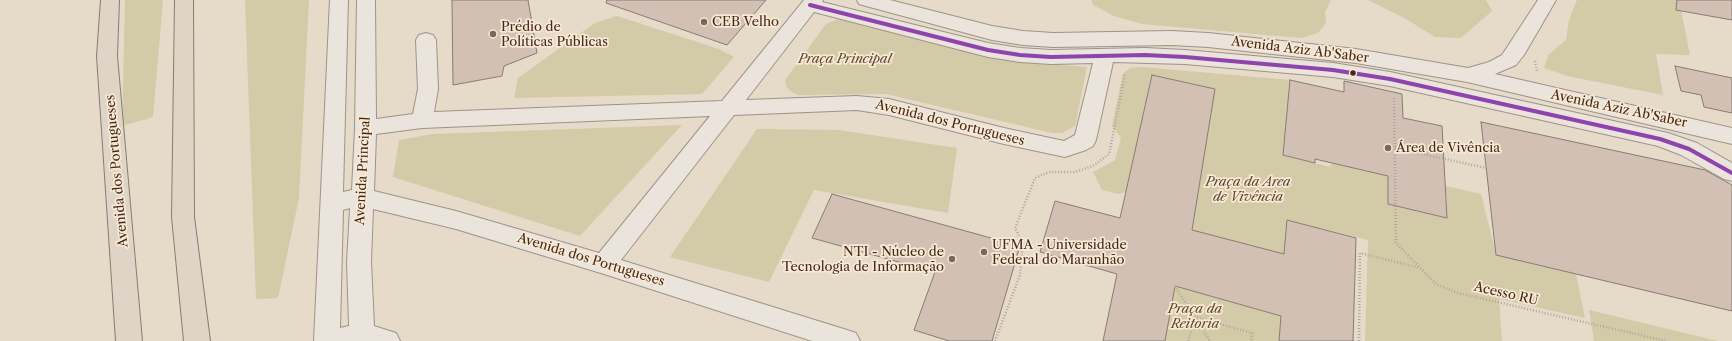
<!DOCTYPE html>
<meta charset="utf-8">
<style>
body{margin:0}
canvas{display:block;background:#e6dac9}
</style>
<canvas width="1732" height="341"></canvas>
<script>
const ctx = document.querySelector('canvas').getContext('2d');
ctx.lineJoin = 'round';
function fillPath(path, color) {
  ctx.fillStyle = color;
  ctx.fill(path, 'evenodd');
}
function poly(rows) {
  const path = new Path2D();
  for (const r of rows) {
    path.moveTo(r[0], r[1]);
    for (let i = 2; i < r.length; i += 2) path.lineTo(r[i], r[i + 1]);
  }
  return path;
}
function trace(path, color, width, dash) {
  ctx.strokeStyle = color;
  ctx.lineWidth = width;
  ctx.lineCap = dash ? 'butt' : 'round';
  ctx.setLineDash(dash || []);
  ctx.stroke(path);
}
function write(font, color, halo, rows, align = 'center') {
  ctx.font = font + ' "Libre Caslon Text",serif';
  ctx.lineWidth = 3.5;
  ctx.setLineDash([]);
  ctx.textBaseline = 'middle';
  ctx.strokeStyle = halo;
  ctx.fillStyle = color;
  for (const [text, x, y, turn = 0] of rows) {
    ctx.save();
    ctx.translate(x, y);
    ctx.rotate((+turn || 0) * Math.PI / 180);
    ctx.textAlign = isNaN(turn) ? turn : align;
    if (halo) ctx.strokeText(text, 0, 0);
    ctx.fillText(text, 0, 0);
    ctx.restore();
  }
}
const green = poly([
 [125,0,163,0,153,117,122,126],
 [245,0,309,0,299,198,278,298,256,299],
 [1091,0,1331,0,1325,12,1326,23,1318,33,1301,38,1142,24,1114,16,1093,5],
 [1368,0,1486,0,1492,11,1461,38,1435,37,1406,19],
 [1577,0,1679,0,1690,55,1656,54,1663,95,1567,76,1544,68,1548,55,1566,40,1569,20],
 [617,16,719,49,734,57,702,94,514,98,518,78,595,23],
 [838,19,1005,60,1087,67,1075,126,1062,133,1052,133,886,94,798,95,790,91,786,86,785,80,826,24],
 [1141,67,1290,80,1283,155,1330,167,1332,163,1388,176,1388,204,1447,218,1446,186,1481,194,1496,254,1576,274,1585,318,1499,299,1502,341,1365,341,1368,240,1287,220,1284,254,1192,230,1215,89,1152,75,1126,192,1118,194,1102,190,1093,172,1115,160,1121,138,1112,126,1123,73,1131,68],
 [682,125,580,236,393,177,399,140,433,134],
 [757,129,839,130,957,148,948,213,814,190,769,282,670,257],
 [1175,286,1281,316,1279,341,1165,341],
 [1589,310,1718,341,1594,341]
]);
const building = poly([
 [452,0,528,0,537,53,504,66,502,76,453,85,452,0],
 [607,0,766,0,727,45,606,3,607,0],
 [1677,0,1732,0,1732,20,1676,10,1677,0],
 [1675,66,1732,78,1732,113,1704,107,1701,95,1681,91,1675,66],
 [1152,75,1215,89,1192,230,1284,254,1287,220,1356,238,1353,341,1279,341,1281,316,1175,286,1165,341,1103,341,1117,274,1040,252,1055,201,1120,218,1152,75],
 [1290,80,1344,92,1344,81,1402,94,1403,118,1442,126,1447,218,1388,204,1388,176,1315,159,1315,163,1283,155,1290,80],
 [1481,122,1705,170,1732,185,1732,311,1496,255,1481,122],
 [832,194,1020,246,992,341,949,341,914,330,935,272,812,238,832,194]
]);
const path = poly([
 [1535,61,1537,71],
 [1394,98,1396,243,1436,284,1458,293,1666,341],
 [1395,148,1486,168],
 [1175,286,1210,341],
 [995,341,1020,275,1023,243,1015,228,1035,178,1049,172,1075,172,1093,166,1109,154,1125,74],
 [1188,341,1195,317,1252,333,1251,341],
 [1359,341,1360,253,1420,268]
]);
const minor = poly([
 [330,0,348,0,343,192,352,190,355,128,357,0,375,0,376,119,413,114,418,89,416,40,419,35,426,33,433,35,436,40,438,89,434,112,722,101,804,0,823,0,822,2,988,43,1020,48,1051,50,1145,48,1185,50,1333,63,1390,72,1668,133,1697,143,1732,163,1732,181,1724,179,1681,155,1658,146,1390,86,1333,77,1185,64,1113,62,1096,140,1093,146,1086,150,1065,157,1004,144,889,115,857,110,734,115,621,260,847,330,856,333,860,341,812,341,604,274,456,229,373,209,371,262,374,326,396,333,400,341,314,341,330,0],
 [814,12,988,57,1020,62,1051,64,1093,63,1075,135,1064,141,1004,128,889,99,857,96,746,100,814,12],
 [710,116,599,253,456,211,374,191,376,134,422,128,710,116],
 [350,208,347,262,349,326,340,328,343,210,350,208],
 [857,0,890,0,992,26,1023,31,1053,33,1172,31,1208,33,1356,49,1468,68,1489,62,1502,55,1538,0,1556,0,1524,55,1516,65,1495,74,1732,128,1732,144,1467,82,1356,63,1208,47,1172,45,1053,47,1023,45,992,40,866,6,859,4,857,0]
]);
const highway = poly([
 [101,0,119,0,117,56,142,341,116,341,97,56,101,0],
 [175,0,193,0,194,217,210,341,184,341,172,217,175,0]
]);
const bus1 = poly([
 [810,5,988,50,1020,55,1051,57,1145,55,1185,57,1333,70,1390,79,1660,139,1689,149,1732,173]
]);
const markers = [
 [704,22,4,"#7e6759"],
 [493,34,4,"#7e6759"],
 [1353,73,3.5,"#46291d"],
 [1388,148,4,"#7e6759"],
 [984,252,4,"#7e6759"],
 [952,259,4,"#7e6759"]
];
const poiNames = [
 ["CEB Velho",712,22],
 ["Prédio de",501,27],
 ["Políticas Públicas",501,42],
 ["Área de Vivência",1396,148],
 ["UFMA - Universidade",992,245],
 ["Federal do Maranhão",992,260],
 ["NTI - Núcleo de",944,252,"right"],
 ["Tecnologia de Informação",944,267,"right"]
];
const streetNames = [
 ["Avenida Aziz Ab'Saber",1300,50,7],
 ["Avenida Aziz Ab'Saber",1619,109,12],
 ["Avenida dos Portugueses",950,123,14],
 ["Avenida dos Portugueses",117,171,-95],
 ["Avenida Principal",363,171,-87],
 ["Avenida dos Portugueses",591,260,17],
 ["Acesso RU",1506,294,13]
];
const parkNames = [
 ["Praça Principal",845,59],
 ["Praça da Area",1248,182],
 ["de Vivência",1248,197],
 ["Praça da",1195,309],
 ["Reitoria",1195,324]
];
fillPath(green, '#d3cba7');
fillPath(building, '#d2c0b5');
trace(building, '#877c72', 1);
trace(minor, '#9e9388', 2);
trace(highway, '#877c72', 2);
trace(path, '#aea69e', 2.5, [1, 2]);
fillPath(minor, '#eae4dc');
fillPath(highway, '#ded5c6');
trace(bus1, '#8e44ad', 4);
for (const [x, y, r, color] of markers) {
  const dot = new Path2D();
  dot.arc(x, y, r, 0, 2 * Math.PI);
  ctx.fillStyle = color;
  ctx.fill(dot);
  trace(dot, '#f7e9d3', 1.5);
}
write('13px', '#46291d', '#f7e9d3', poiNames, 'left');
write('13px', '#46291d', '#f7e9d3', streetNames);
write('italic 13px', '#5f4733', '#f7e9d3', parkNames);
</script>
